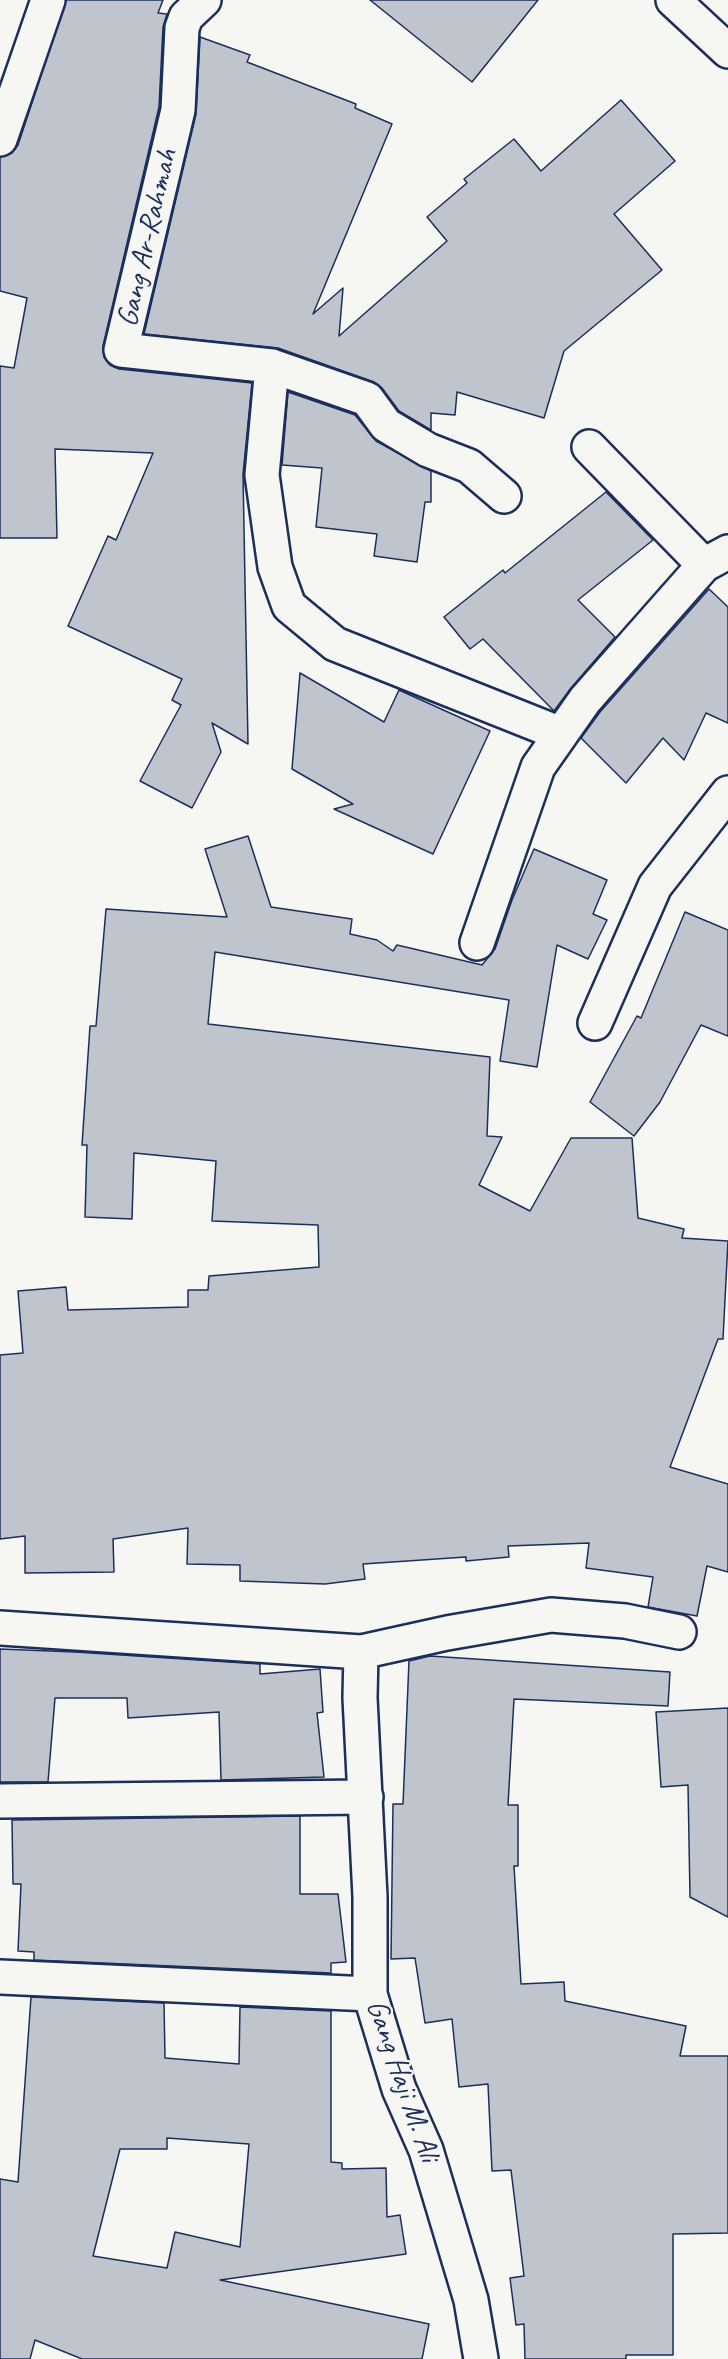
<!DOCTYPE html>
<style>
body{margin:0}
canvas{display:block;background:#f6f6f2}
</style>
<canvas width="728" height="2359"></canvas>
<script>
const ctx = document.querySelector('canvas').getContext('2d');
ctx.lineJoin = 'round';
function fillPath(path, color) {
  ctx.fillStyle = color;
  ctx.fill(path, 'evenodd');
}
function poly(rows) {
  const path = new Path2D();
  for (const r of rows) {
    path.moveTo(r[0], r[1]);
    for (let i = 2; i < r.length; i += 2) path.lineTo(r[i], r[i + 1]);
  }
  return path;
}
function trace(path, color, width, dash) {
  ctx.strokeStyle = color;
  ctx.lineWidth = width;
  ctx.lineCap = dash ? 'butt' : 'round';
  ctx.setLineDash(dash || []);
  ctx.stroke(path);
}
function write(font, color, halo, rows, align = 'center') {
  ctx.font = font + ' Caveat,sans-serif';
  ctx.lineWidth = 4.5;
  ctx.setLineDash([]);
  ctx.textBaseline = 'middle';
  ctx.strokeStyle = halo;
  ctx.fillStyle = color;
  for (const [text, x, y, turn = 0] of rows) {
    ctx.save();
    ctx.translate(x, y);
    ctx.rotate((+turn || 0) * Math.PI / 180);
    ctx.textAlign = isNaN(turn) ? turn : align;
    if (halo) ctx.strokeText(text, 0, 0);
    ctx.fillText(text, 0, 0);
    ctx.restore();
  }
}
const building = poly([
 [66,0,163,0,158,13,167,14,163,27,159,107,103,346,104,357,110,365,119,369,252,383,243,474,248,744,212,723,221,752,192,808,140,781,181,705,172,700,182,679,68,626,108,536,116,540,153,453,55,449,57,538,0,538,0,366,14,368,27,298,0,291,0,157,12,153,18,145,66,0],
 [370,0,538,0,472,82,370,0],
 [200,37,250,55,247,62,356,104,355,108,392,124,313,314,343,288,339,336,447,241,427,217,467,183,464,179,514,139,541,171,621,100,675,161,614,214,662,270,564,351,544,418,457,392,455,415,431,413,431,430,399,411,382,388,374,382,278,348,144,334,196,114,200,37],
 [288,392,355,415,376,441,431,471,431,502,425,502,417,562,374,556,377,534,316,527,322,468,282,465,288,392],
 [606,492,653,540,578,600,615,637,571,688,554,711,483,639,470,649,444,617,503,570,505,573,606,492],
 [709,589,728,607,728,723,706,713,684,760,663,738,626,783,581,738,600,712,709,589],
 [300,673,384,722,399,690,490,731,433,854,334,809,353,804,292,769,300,673],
 [248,836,271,907,352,919,350,934,377,940,393,951,397,945,482,965,495,949,512,900,534,849,607,880,593,914,607,920,588,959,557,945,537,1067,500,1061,509,1000,215,952,208,1024,490,1057,487,1136,502,1137,479,1185,530,1211,571,1138,632,1138,638,1218,684,1229,682,1238,728,1241,723,1339,718,1339,670,1467,728,1484,728,1572,707,1566,697,1616,648,1607,653,1577,586,1568,589,1543,508,1546,509,1557,466,1561,466,1557,363,1564,365,1579,325,1584,240,1581,240,1565,187,1564,188,1528,113,1539,114,1572,25,1573,25,1536,0,1539,0,1355,23,1353,18,1291,66,1287,68,1310,188,1307,188,1290,208,1290,209,1276,319,1267,318,1225,212,1221,216,1161,134,1153,132,1219,85,1217,87,1145,82,1145,90,1026,96,1026,106,909,227,917,205,849,248,836],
 [685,912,728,930,728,1036,701,1025,660,1102,634,1136,590,1102,637,1016,641,1018,685,912],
 [0,1649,75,1652,260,1664,260,1674,320,1669,323,1712,317,1713,324,1777,221,1780,219,1712,128,1718,127,1698,55,1698,48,1782,0,1782,0,1649],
 [430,1656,670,1672,668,1706,514,1699,508,1805,518,1805,518,1866,514,1866,521,1984,564,1982,565,2001,686,2026,680,2056,728,2056,728,2233,673,2234,673,2355,626,2355,626,2359,525,2359,524,2324,516,2325,510,2278,524,2276,511,2170,492,2171,488,2084,459,2087,452,2019,425,2023,415,1958,391,1959,393,1804,403,1804,409,1661,430,1656],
 [728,1708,728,1917,690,1897,688,1785,661,1787,656,1712,728,1708],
 [300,1816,300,1894,338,1894,346,1962,331,1963,331,1973,34,1960,34,1952,18,1951,21,1884,13,1884,12,1820,300,1816],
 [31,1997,164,2003,165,2058,239,2064,240,2007,331,2011,331,2162,342,2163,342,2169,386,2168,387,2217,400,2215,406,2254,220,2280,429,2324,422,2359,82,2359,35,2340,30,2359,0,2359,0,2179,18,2182,31,1997],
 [167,2138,249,2144,240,2247,175,2232,167,2268,93,2256,120,2149,167,2149,167,2138]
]);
const minor = poly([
 [204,0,186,17,182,28,178,110,121,350,272,366,367,399,386,425,428,450,469,466,504,496],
 [0,139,48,0],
 [272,366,262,475,275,567,289,606,335,644,561,734],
 [589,447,704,565,728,552],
 [477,943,538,767,585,700,704,565],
 [595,1023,655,886,728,793],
 [0,1628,361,1652,447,1633,551,1615,625,1621,679,1632],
 [361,1652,360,1698,370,1897,370,1994,399,2089,426,2150,471,2300,481,2359],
 [0,1801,366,1797],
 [0,1977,370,1994]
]);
const secondary = poly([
 [673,0,728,51]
]);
const streetNames = [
 ["Gang Ar-Rahmah",148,238,-77],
 ["Gang Haji M. Ali",402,2081,71]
];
fillPath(building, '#c0c4cd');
trace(building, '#1b2f5e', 1.5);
trace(minor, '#1b2f5e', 38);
trace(secondary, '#1b2f5e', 38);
trace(minor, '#f6f6f2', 33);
trace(secondary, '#f6f6f2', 33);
write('30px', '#1b2f5e', '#f6f6f2', streetNames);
</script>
